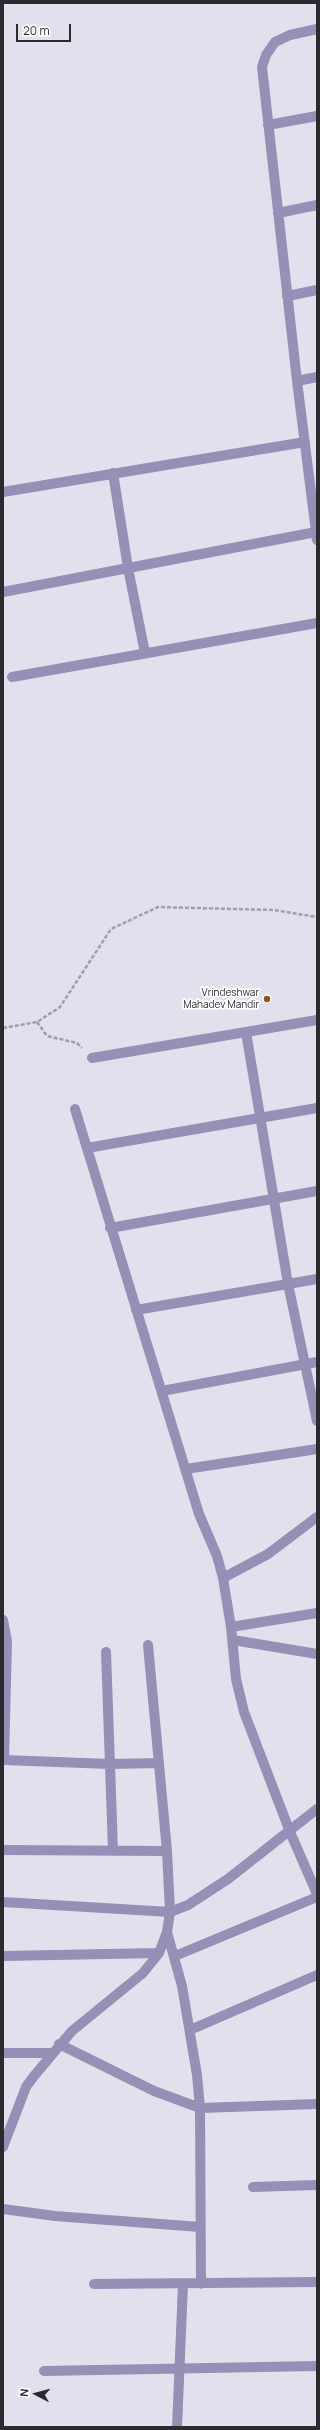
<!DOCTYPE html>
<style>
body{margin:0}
#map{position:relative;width:320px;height:2430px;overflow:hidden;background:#e2e0ed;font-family:Manrope,sans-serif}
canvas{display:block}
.frame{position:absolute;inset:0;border:4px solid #2b2a2f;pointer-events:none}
.north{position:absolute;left:16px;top:2374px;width:40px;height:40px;-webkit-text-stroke:3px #fff;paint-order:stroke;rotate:276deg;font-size:11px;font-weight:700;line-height:16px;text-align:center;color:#2b2a2f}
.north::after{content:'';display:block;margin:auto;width:14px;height:18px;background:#2b2a2f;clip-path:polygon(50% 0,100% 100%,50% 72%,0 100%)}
.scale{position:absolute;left:16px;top:24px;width:55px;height:18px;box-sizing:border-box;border:2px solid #2b2a2f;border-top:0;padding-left:5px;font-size:12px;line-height:14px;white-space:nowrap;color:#2b2a2f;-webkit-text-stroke:3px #fff;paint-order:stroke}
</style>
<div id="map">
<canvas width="320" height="2430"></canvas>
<div class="frame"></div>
<div class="north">N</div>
<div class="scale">20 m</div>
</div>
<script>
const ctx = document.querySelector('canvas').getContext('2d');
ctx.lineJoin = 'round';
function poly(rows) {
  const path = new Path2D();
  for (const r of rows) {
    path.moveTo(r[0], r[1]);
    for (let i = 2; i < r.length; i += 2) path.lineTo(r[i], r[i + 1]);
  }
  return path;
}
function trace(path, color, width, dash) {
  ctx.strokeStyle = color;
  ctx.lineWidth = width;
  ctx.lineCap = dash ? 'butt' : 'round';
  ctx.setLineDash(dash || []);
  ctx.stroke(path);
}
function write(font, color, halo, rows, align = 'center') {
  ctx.font = font + ' Manrope,sans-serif';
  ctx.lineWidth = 3.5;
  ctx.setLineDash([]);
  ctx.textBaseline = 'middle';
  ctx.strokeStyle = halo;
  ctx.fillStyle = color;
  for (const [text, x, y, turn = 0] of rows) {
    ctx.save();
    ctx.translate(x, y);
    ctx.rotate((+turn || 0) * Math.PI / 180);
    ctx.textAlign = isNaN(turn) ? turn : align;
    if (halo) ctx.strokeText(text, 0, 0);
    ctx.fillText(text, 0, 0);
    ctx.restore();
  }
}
const path = poly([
 [37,1022,47,1036,77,1043,82,1048],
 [3,1028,37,1022,60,1007,111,929,158,907,274,910,317,917]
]);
const minor = poly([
 [317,29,290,35,275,42,266,55,262,67,297,381,317,540],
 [268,125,317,116],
 [278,213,317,205],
 [287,296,317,290],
 [297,381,317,377],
 [113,473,128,568,145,653],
 [3,492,305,442],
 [3,592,316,532],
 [12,677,317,623],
 [246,1032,288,1284,317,1421],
 [92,1058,317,1020],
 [75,1109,199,1514,217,1556,223,1578,231,1627,236,1679,244,1712,290,1832,317,1894],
 [87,1148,317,1108],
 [110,1228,317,1191],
 [136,1310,317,1279],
 [162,1391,317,1362],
 [186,1469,317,1449],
 [223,1578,268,1554,317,1517],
 [3,1620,7,1641,4,1760],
 [231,1627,317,1613],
 [233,1640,317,1654],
 [106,1652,113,1851],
 [3,1760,110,1764,159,1763],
 [3,1850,167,1851],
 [3,1902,170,1912,188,1905,228,1879,317,1809],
 [167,1932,182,1986,197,2075,200,2108,201,2284],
 [3,1956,159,1953],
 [175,1956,317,1897],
 [190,2030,317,1975],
 [59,2044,154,2091,200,2108,317,2104],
 [3,2053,51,2053],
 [3,2147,26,2087,34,2076,72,2031,143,1973,159,1953,167,1932,170,1912,167,1851,148,1645],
 [253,2187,317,2185],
 [3,2209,55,2216,200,2227],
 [94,2284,317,2282],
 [44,2371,317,2366],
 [177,2427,183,2285]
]);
const markers = [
 [267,999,4,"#905414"]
];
const poiNames = [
 ["Vrindeshwar",259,993],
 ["Mahadev Mandir",259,1005]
];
trace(path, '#a09ea8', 2.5, [4, 2]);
trace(minor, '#968fb6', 10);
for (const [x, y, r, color] of markers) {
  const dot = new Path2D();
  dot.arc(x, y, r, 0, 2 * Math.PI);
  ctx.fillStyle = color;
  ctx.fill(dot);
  trace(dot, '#fff', 1.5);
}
write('10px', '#2b2a2f', '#fff', poiNames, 'right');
</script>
